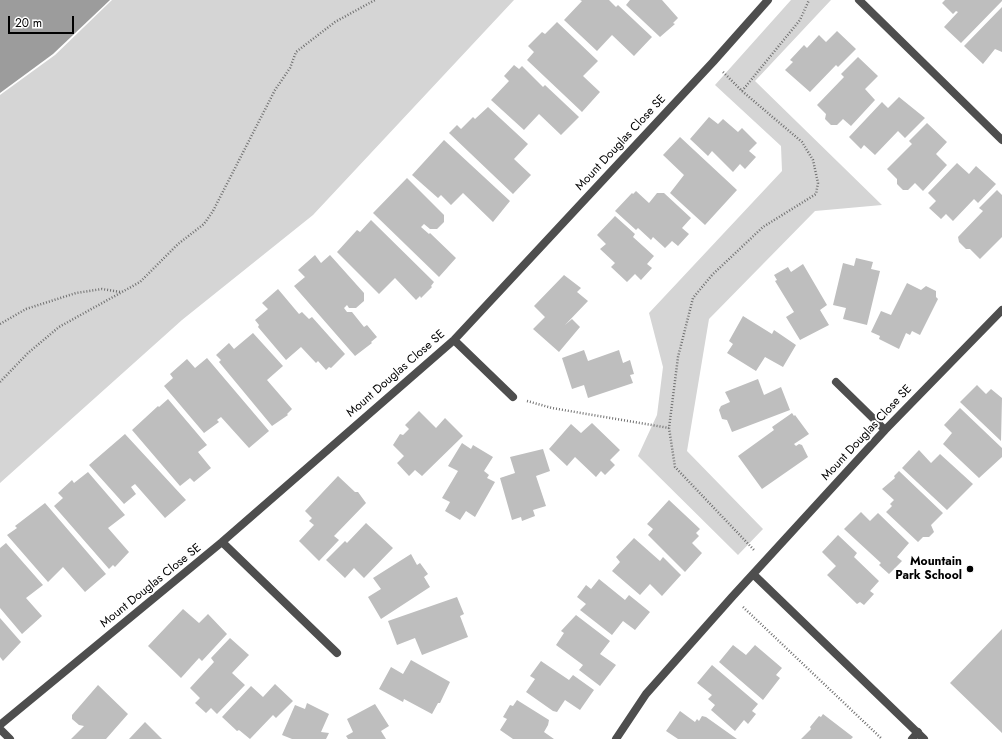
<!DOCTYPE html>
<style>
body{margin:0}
#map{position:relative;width:1002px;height:739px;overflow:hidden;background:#fff;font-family:Jost,sans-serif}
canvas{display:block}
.scale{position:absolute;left:8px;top:16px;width:66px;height:18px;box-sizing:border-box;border:2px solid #000;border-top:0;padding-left:5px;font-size:12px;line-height:14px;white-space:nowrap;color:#000;-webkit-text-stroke:3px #fff;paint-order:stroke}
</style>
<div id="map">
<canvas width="1002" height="739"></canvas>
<div class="scale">20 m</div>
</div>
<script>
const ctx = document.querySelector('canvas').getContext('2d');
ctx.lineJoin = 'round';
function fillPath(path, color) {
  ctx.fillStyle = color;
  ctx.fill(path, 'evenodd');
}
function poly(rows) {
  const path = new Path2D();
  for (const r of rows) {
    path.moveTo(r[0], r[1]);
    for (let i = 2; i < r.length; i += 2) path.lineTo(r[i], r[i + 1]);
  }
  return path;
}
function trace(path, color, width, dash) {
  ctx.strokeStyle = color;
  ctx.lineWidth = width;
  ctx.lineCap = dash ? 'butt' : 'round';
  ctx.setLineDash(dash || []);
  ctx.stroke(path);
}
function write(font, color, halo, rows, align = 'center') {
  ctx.font = font + ' Jost,sans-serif';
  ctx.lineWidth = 4;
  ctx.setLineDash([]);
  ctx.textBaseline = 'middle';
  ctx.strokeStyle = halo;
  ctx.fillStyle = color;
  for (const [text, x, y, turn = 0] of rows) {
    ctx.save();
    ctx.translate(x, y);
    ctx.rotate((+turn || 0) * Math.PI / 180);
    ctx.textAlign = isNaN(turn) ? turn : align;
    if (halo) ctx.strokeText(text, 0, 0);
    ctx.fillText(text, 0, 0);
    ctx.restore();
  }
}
const green = poly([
 [112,0,514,0,313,215,182,320,0,483,0,95,55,55],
 [791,0,831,0,755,81,882,205,815,211,709,319,687,451,763,529,738,555,638,456,657,415,663,367,649,313,782,171,781,146,715,85]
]);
const water = poly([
 [0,0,110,0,53,54,0,93]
]);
const building = poly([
 [580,0,609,0,616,7,618,5,652,37,634,56,612,35,597,51,564,20,582,1],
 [630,0,662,0,678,18,673,23,675,24,660,37,626,5],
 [945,0,1002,0,1002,1,961,43,944,27,958,12,956,11,953,14,942,3],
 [1002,7,1002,52,995,49,983,64,964,46],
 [557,22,598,61,583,76,600,92,582,112,527,60,534,52,528,46,542,32,545,34],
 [837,31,856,49,838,67,836,65,810,92,785,70,793,62,790,60,804,45,807,48,819,35,826,42],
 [858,57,878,76,865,89,875,100,851,126,843,119,837,125,831,125,825,119,826,114,817,105,844,77,841,74],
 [514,65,519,69,522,66,543,87,545,85,579,117,561,135,539,114,524,130,491,100,509,81,504,76],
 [899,97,925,118,905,138,898,131,875,155,864,145,861,149,849,137,882,102,888,108],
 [488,107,528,144,514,159,531,175,513,194,449,133,457,125,461,129,473,117,475,119],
 [709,117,718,124,723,119,738,132,742,128,757,143,749,151,756,157,745,169,740,164,733,172,712,151,708,156,690,139],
 [927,123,947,142,936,154,947,165,923,191,915,183,908,190,903,190,897,184,897,179,887,169,912,144,909,141],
 [680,137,737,190,705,225,670,193,684,175,663,155],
 [444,140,510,201,493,222,463,193,451,205,441,195,438,198,412,175],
 [957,163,969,174,976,166,996,184,978,203,974,199,953,221,946,214,941,219,929,208,936,201,928,193],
 [407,178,444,215,444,222,437,229,430,229,424,224,421,227,429,234,430,233,456,258,439,277,373,213],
 [997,190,1002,195,1002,237,980,259,970,249,966,249,959,242,958,237,983,211,979,208],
 [636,191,649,203,657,193,664,193,691,218,682,228,689,234,678,246,672,241,665,248,653,237,651,240,638,228,636,230,615,211,632,193,633,194],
 [615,216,635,234,633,237,654,256,647,264,652,268,641,280,635,274,627,282,611,267,615,263,600,249,606,244,597,235],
 [371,220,434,282,431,286,432,287,421,298,420,296,416,300,395,278,379,294,337,252,357,230,360,232],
 [315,255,321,263,330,255,364,293,364,301,356,308,349,308,347,305,344,308,347,312,352,312,364,327,367,325,377,337,371,342,372,343,355,356,294,286,305,277,298,270],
 [856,258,873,262,871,269,880,271,867,325,843,319,846,308,833,305,843,263,854,266],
 [803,264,827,305,820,310,829,325,800,340,786,317,794,312,775,281,777,280,774,275,788,267,791,272],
 [564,275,581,288,577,292,588,301,565,325,572,319,580,327,559,352,533,329,545,317,534,306],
 [907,283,921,290,926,286,936,291,936,297,938,299,920,335,912,331,910,335,906,333,899,349,879,339,880,336,871,332,881,311,891,315],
 [278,289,299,314,302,312,309,319,312,317,345,354,331,368,329,367,326,370,318,361,316,363,301,347,286,360,258,327,259,325,255,320,268,309,262,303],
 [743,316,772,334,774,330,796,345,783,367,765,357,756,371,727,353,733,344,729,341],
 [253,333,283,366,267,380,292,409,287,414,288,415,272,426,219,362,221,360,216,355,229,343,234,349],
 [584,350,588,361,619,350,623,363,630,360,634,374,630,375,633,383,588,398,584,385,572,389,562,358],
 [207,358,269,431,249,448,221,417,217,420,219,422,204,433,164,386,173,378,170,374,187,359,195,368],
 [758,379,764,395,781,387,790,410,732,432,727,420,722,419,719,410,721,406,730,402,725,392],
 [977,385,986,394,991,389,1002,398,1001,441,960,402],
 [168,399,207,445,198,452,211,468,194,482,190,478,180,486,132,430,158,406,159,407],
 [960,408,1002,448,1002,457,979,478,943,444,952,433,944,425],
 [419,411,436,428,445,418,463,436,422,476,415,470,409,476,397,463,404,456,393,445,400,434,403,435,409,429,405,425],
 [792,413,794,416,795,415,809,434,794,444,796,446,799,444,802,445,808,457,762,489,738,456,774,430,772,427],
 [592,423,620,450,610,460,615,465,605,475,601,471,596,477,575,457,567,466,549,449,571,424,581,433],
 [125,434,186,500,165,518,135,484,131,487,136,494,124,504,89,465],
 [462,443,471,449,473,445,493,457,484,471,489,475,487,478,495,482,475,517,466,511,460,520,445,511,450,502,442,498,458,471,448,466],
 [543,449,550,471,536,476,546,506,533,510,535,516,522,521,521,517,512,520,500,478,515,473,510,457],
 [919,450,931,463,940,454,973,484,947,510,902,468],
 [899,471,943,513,931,525,934,532,929,537,923,537,918,542,886,512,892,506,890,504,894,500,882,489,895,478,894,476],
 [88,472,125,515,108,528,129,552,115,567,113,565,109,569,54,506,63,498,58,493,72,480,74,483],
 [338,476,355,492,358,492,366,503,336,534,334,536,339,540,319,561,299,541,314,525,309,521,312,518,305,511],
 [669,500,700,529,696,533,699,536,692,543,702,553,685,572,648,535,653,529,647,524],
 [45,503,106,574,85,592,63,567,48,582,7,535,17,528,15,526],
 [861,512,870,521,878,513,909,543,897,557,902,561,889,574,879,565,881,563,844,529],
 [366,523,393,548,364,578,354,568,345,578,326,560,345,541,347,543],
 [838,535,857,553,854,557,879,581,870,591,874,594,864,605,860,602,857,604,827,575,836,566,822,552],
 [634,538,660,561,663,557,681,575,662,596,650,584,640,595,612,571,620,562,616,557],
 [6,543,43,585,26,598,42,616,22,634,0,608,0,548],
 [411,554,417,565,420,563,428,574,424,577,430,587,381,619,368,597,381,589,373,578],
 [599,579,625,600,629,595,650,612,635,630,623,621,612,635,580,610,586,604,577,597,586,585,591,589],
 [457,597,464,614,460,616,468,637,422,655,415,638,397,645,388,621],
 [183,609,199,623,208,614,227,634,202,661,199,658,181,678,148,646],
 [576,615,610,641,600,654,616,665,600,686,579,670,583,665,556,645,564,633,561,631],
 [0,618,21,642,3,661,0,657],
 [1002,629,1002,733,950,683],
 [230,638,249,655,232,673,245,685,217,714,211,708,206,713,195,703,200,698,190,688,214,662,211,658],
 [733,645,746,655,755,645,782,668,776,675,780,678,763,700,719,662],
 [411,660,450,682,440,703,438,703,432,714,404,699,403,702,379,689,391,667,403,674],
 [541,661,569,680,573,675,594,690,580,710,565,700,557,712,553,711,526,692,535,679,530,676],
 [712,665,758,704,752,711,756,714,748,724,744,720,735,731,711,710,715,705,708,699,712,695,697,683],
 [275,684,293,701,276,718,273,715,250,739,239,730,237,731,222,717,251,686,263,697],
 [98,685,128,714,106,739,71,739,84,726,79,725,72,719,72,715],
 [517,700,549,720,548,725,544,732,554,739,513,739,500,730,507,719,503,717,510,705,513,706],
 [307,703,329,714,321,732,329,733,326,739,292,739,282,735,295,705,305,709],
 [375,704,389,726,381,731,386,739,348,739,346,736,353,732,347,719],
 [680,711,695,722,697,719,699,721,702,716,706,717,737,739,678,739,666,731],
 [823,714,853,737,851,739,801,739,811,729,810,727,819,716,821,717],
 [145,722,162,739,129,739]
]);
const path = poly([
 [723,72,742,91,802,142,813,160,818,183,816,194,763,227,712,275,693,298,678,357,669,428,675,467,754,550],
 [742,91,800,20,809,0],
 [0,324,26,309,76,293,102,289,120,292],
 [0,382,28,353,59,327,140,282,178,244,204,224,213,211,275,90,290,68,296,52,335,22,375,0],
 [527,401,552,408,669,428],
 [743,607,882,739]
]);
const service = poly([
 [912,739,918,732]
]);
const minor = poly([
 [859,0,1002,140],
 [454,340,513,397],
 [836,382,885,430],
 [222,542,337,653],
 [753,574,924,739],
 [0,725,222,542,454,340,713,62,768,0],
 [0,729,10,739],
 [616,739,646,694,732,597,885,430,1002,310]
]);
const markers = [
 [970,569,4,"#000"]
];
const streetNames = [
 ["Mount Douglas Close SE",621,143,-47],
 ["Mount Douglas Close SE",396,374,-41],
 ["Mount Douglas Close SE",867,433,-47],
 ["Mount Douglas Close SE",151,586,-39]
];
const poiNames = [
 ["Mountain",962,562],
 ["Park School",962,576]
];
fillPath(green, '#d5d5d5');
fillPath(water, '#9c9c9c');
fillPath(building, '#bebebe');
trace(path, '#707070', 2.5, [1, 2]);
trace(service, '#4e4e4e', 8);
trace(minor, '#4e4e4e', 8);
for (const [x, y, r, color] of markers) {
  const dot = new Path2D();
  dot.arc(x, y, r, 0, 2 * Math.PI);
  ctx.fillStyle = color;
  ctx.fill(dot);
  trace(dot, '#fff', 1.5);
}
write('12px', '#000', '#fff', streetNames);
write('bold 12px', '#000', '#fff', poiNames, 'right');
</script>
